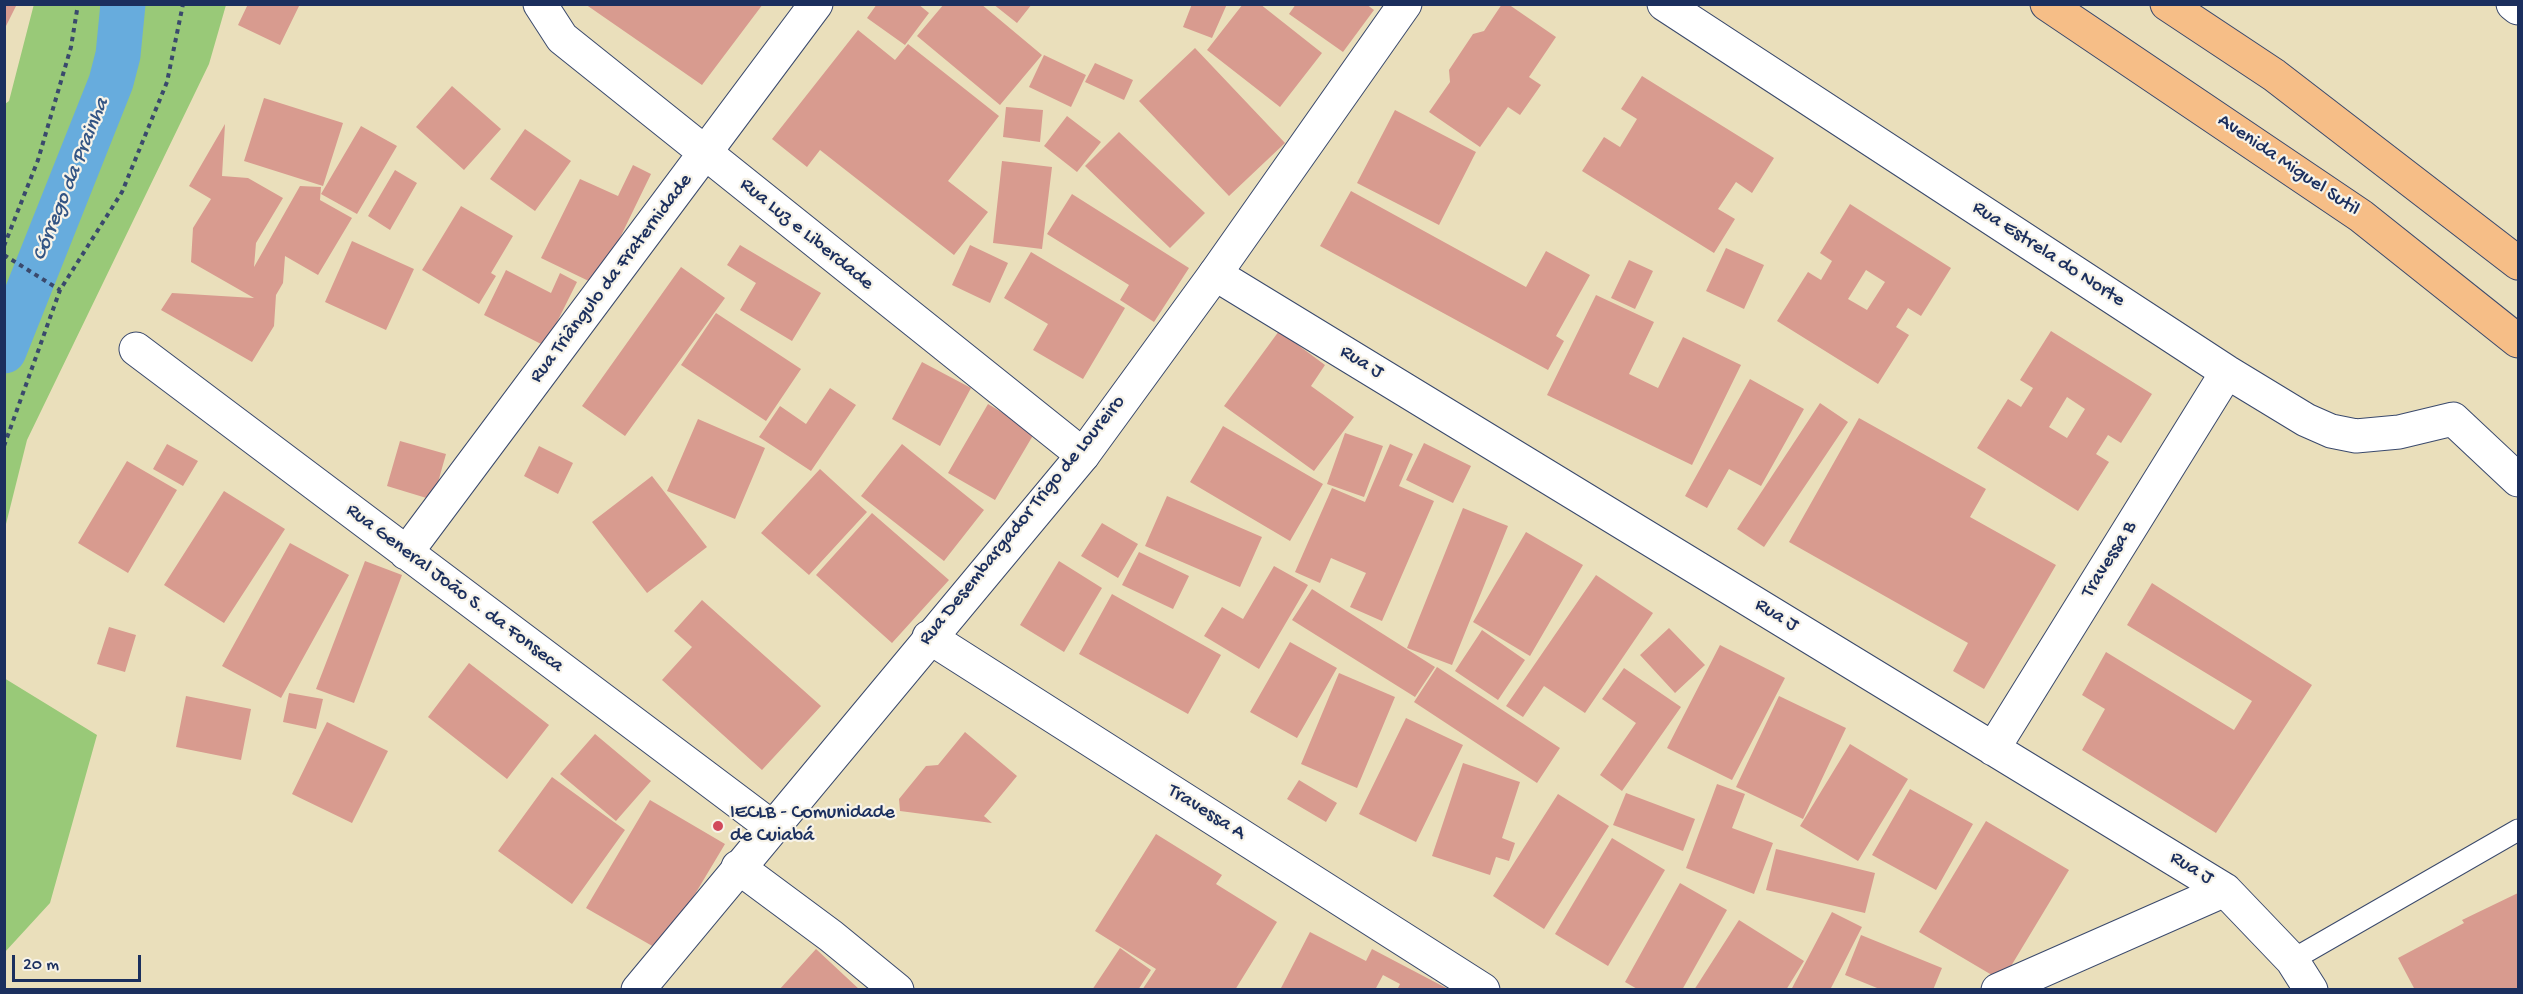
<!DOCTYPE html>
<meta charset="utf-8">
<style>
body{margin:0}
#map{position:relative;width:2523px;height:994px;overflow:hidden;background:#eadfbb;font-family:"Gochi Hand",sans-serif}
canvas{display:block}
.frame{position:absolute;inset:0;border:6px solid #1b2f5e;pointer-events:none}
.scale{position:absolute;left:12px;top:955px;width:129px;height:27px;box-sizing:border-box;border:3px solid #1b2f5e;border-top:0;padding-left:8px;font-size:18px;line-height:21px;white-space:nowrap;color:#1b2f5e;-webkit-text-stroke:4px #f7f3e8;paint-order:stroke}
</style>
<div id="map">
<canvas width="2523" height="994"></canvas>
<div class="frame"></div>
<div class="scale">20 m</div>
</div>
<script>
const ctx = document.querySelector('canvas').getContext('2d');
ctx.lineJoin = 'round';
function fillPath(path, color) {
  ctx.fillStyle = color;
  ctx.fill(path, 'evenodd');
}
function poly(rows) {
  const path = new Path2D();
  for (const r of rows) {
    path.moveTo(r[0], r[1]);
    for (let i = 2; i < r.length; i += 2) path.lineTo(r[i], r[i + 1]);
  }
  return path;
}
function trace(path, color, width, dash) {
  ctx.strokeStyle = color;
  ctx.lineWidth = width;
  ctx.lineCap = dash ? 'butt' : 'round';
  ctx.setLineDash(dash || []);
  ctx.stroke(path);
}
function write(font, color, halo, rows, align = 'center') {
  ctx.font = font + ' "Gochi Hand",sans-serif';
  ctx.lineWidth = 4.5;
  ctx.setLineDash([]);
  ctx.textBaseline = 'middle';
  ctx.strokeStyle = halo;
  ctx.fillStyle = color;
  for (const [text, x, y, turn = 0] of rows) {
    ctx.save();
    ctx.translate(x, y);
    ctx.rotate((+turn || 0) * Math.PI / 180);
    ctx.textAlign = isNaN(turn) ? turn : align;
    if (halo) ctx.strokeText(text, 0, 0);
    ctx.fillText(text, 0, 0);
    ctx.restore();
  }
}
const green = poly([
 [34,4,226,5,209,64,27,440,5,528,5,104,9,101],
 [4,678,97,735,50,903,5,952]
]);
const canal = poly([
 [4,351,111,82,118,55,123,4]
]);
const building = poly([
 [4,4,17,4,4,30],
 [248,4,300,4,280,45,238,25],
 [585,4,763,4,702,85],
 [877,4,918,4,929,13,905,45,867,18],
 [944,4,981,4,1042,55,1000,105,917,36],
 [993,4,1032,4,1017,23],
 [1192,4,1227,4,1212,38,1183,27],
 [1243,4,1260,4,1322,53,1280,107,1207,50],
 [1296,4,1366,4,1374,10,1343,52,1289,14],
 [1502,4,1508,4,1556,37,1529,77,1541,85,1520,115,1508,107,1480,147,1429,112,1450,82,1449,70,1473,34,1484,31],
 [858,30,895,60,908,44,999,116,948,181,988,212,954,255,820,150,807,167,772,139],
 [1195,48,1285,143,1229,196,1139,101],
 [1044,55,1086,75,1071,107,1029,87],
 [1095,63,1133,80,1124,100,1085,82],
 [1642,76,1774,158,1752,193,1736,182,1718,209,1735,219,1714,253,1582,171,1604,137,1620,147,1637,119,1621,109],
 [452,86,501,129,464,170,416,127],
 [264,98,343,123,323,186,244,161],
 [1006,107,1043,110,1040,142,1003,137],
 [1395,110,1476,152,1439,225,1357,183],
 [1067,116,1101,142,1077,172,1044,146],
 [225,124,222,176,248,178,283,198,256,243,254,267,300,186,321,187,320,200,352,218,318,275,285,256,283,283,276,295,274,326,252,362,161,310,172,293,254,298,191,262,193,228,211,199,189,186],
 [361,126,397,146,357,214,321,194],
 [525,129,571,161,535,211,490,179],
 [1119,132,1205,213,1170,248,1085,166],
 [1002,161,1052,167,1042,249,993,243],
 [633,165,651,174,597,285,541,258,580,179,618,196],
 [395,170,417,183,390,230,368,216],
 [1351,191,1526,287,1546,251,1590,275,1556,336,1564,341,1548,370,1320,246],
 [1072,194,1189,268,1154,322,1120,300,1129,285,1047,234],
 [1850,204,1951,268,1921,316,1908,308,1896,327,1909,335,1878,384,1777,321,1808,272,1821,280,1832,261,1820,253],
 [1866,270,1885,282,1867,310,1848,299],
 [461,206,513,236,491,273,496,276,479,304,422,270],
 [352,241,414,269,386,330,325,302],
 [740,245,821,293,792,341,740,310,756,283,727,265],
 [970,245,1008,263,990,303,952,285],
 [1726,248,1764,265,1744,309,1706,291],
 [1031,252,1125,308,1083,379,1033,350,1048,324,1004,298],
 [1629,260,1653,271,1635,309,1611,298],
 [681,267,725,298,625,436,582,406],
 [506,270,551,293,560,273,577,282,545,346,484,315],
 [1596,295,1654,322,1629,374,1658,388,1683,337,1741,365,1692,465,1547,395],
 [716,313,801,369,766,421,681,365],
 [1279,331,1325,365,1311,386,1354,417,1314,471,1224,406],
 [2051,331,2152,394,2121,443,2108,435,2096,454,2109,462,2078,511,1977,448,2008,399,2021,407,2033,388,2020,380],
 [2067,397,2085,409,2067,438,2049,427],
 [922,362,971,388,940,446,892,419],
 [1750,379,1804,409,1761,486,1729,469,1707,508,1685,496],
 [830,388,856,405,811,471,759,437,780,406,806,424],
 [1820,403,1848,422,1764,547,1737,529],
 [988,404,1035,432,995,500,948,473],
 [1859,418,1986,489,1970,517,2056,565,1984,689,1953,671,1968,643,1789,542],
 [698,419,765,448,735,519,667,491],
 [1223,426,1323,484,1290,541,1190,482],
 [1345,433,1383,446,1364,497,1327,484],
 [400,441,446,454,433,500,387,486],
 [1424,443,1471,466,1453,503,1406,480],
 [167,444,198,461,183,486,153,469],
 [902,444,984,510,944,561,861,496],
 [1390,444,1413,454,1399,486,1434,501,1382,621,1350,607,1366,573,1331,558,1320,583,1295,572,1332,488,1365,502],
 [539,446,573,463,558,494,524,476],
 [127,461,177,490,128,573,78,543],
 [820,469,867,512,809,575,761,533],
 [652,476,707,547,647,593,592,522],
 [224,491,285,529,224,623,164,585],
 [1167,496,1262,537,1240,587,1145,546],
 [1463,508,1508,526,1452,665,1407,648],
 [872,513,949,580,892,643,816,575],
 [1102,523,1138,544,1118,578,1081,556],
 [1526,532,1583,565,1530,656,1473,622],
 [290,543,349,575,281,698,222,666],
 [1139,552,1189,576,1173,609,1122,585],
 [365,561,402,575,354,703,316,689],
 [1059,561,1102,588,1064,652,1020,625],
 [1274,566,1308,585,1259,669,1204,636,1222,607,1243,619],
 [1596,575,1653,613,1585,713,1544,686,1523,717,1506,706],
 [2152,583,2312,685,2216,833,2082,750,2105,709,2082,695,2106,652,2234,730,2252,701,2127,625],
 [1312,589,1435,667,1415,697,1292,620],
 [1112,594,1221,655,1188,714,1079,654],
 [702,600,821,706,762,770,662,680,692,647,674,631],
 [109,627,136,635,125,672,97,664],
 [1669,628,1705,665,1675,693,1640,655],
 [1482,630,1525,660,1498,700,1455,671],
 [1290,642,1337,668,1297,738,1250,712],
 [1720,645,1785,678,1732,780,1667,748],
 [469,663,549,725,507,779,428,717],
 [1437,667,1560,748,1537,783,1414,702],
 [1624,668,1681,707,1622,791,1600,775,1636,723,1602,699],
 [1339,673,1395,697,1357,788,1301,764],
 [289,693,323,699,316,729,283,722],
 [186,696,251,709,241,760,176,747],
 [1779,696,1846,728,1803,819,1736,787],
 [1406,718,1463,745,1416,842,1359,814],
 [327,722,388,751,352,823,292,794],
 [965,732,1017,776,984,816,992,823,900,811,899,799,926,766,938,765],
 [595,734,651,781,616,821,560,774],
 [1850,744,1908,779,1858,861,1800,826],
 [1463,763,1520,782,1502,838,1515,843,1509,861,1496,857,1490,875,1432,856],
 [552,777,625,830,572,904,498,851],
 [1299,780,1337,803,1326,822,1287,799],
 [1717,784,1745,794,1732,828,1773,843,1754,894,1686,868],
 [1910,789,1973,824,1936,890,1872,855],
 [1626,793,1695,819,1683,851,1613,825],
 [1558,794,1609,826,1544,929,1493,896],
 [650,800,725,844,661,951,586,908],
 [1986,821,2069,870,2002,981,1919,932],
 [1156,834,1222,875,1216,884,1277,922,1235,990,1142,990,1156,969,1095,931],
 [1612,838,1665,870,1608,966,1555,934],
 [1776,849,1875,873,1865,913,1766,890],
 [1680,883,1727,910,1682,990,1639,990,1625,982],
 [2518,893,2518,990,2415,990,2398,958,2464,923,2462,920],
 [1832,912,1862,927,1830,990,1791,990],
 [1739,920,1804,961,1786,990,1694,990],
 [1310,932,1366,961,1372,949,1450,990,1397,990,1400,984,1383,975,1375,990,1280,990],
 [1861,935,1942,968,1933,990,1882,990,1845,975],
 [1120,948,1151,970,1138,990,1092,990],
 [816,949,860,990,779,990]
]);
const path = poly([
 [4,246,38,160,71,47,78,4],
 [4,255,60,290],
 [4,446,60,290,122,192,167,82,183,4]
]);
const service = poly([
 [2292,960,2518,830]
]);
const minor = poly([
 [540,4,562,38,1083,455],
 [1664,4,2227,372,2306,420,2331,431,2356,436,2399,432,2453,419,2518,480],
 [2513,4,2518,8],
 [1215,274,2225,890,2292,960,2311,990],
 [136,349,773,828],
 [406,553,816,4],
 [929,637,1483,990],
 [1993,749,2227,372],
 [738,867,831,936,897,990],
 [1998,990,2225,890]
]);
const tertiary = poly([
 [638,990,1083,455,1215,274,1405,4]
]);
const trunk = poly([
 [2047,4,2361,216,2518,341],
 [2167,4,2274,75,2518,263]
]);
const markers = [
 [718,826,6,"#d1495b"]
];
const streetNames = [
 ["Avenida Miguel Sutil",2288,166,34],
 ["Rua Luz e Liberdade",806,235,39],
 ["Rua Estrela do Norte",2048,255,33],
 ["Rua Triângulo da Fraternidade",612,279,-53],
 ["Rua J",1361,363,31],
 ["Rua Desembargador Trigo de Loureiro",1023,521,-51],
 ["Travessa B",2110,560,-58],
 ["Rua General João S. da Fonseca",454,589,37],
 ["Rua J",1776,616,31],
 ["Travessa A",1206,813,32],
 ["Rua J",2191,869,31]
];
const poiNames = [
 ["IECLB - Comunidade",730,814],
 ["de Cuiabá",730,837]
];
const waterNames = [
 ["Córrego da Prainha",72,180,-68]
];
fillPath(green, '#99c978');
trace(canal, '#67acdd', 45);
fillPath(building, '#d89b8f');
trace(service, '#3a496c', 23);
trace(minor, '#3a496c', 35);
trace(tertiary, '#3a496c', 35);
trace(trunk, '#3a496c', 35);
trace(path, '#3a496c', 4, [4.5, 4.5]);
trace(service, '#fff', 21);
trace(minor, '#fff', 33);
trace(tertiary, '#fff', 33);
trace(trunk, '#f6be87', 33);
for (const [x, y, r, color] of markers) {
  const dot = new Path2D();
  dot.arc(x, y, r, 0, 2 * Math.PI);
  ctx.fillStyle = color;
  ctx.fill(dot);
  trace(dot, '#f7f3e8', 2);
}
write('20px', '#1b2f5e', '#f7f3e8', streetNames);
write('20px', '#1b2f5e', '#f7f3e8', poiNames, 'left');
write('italic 21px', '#325484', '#f7f3e8', waterNames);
</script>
